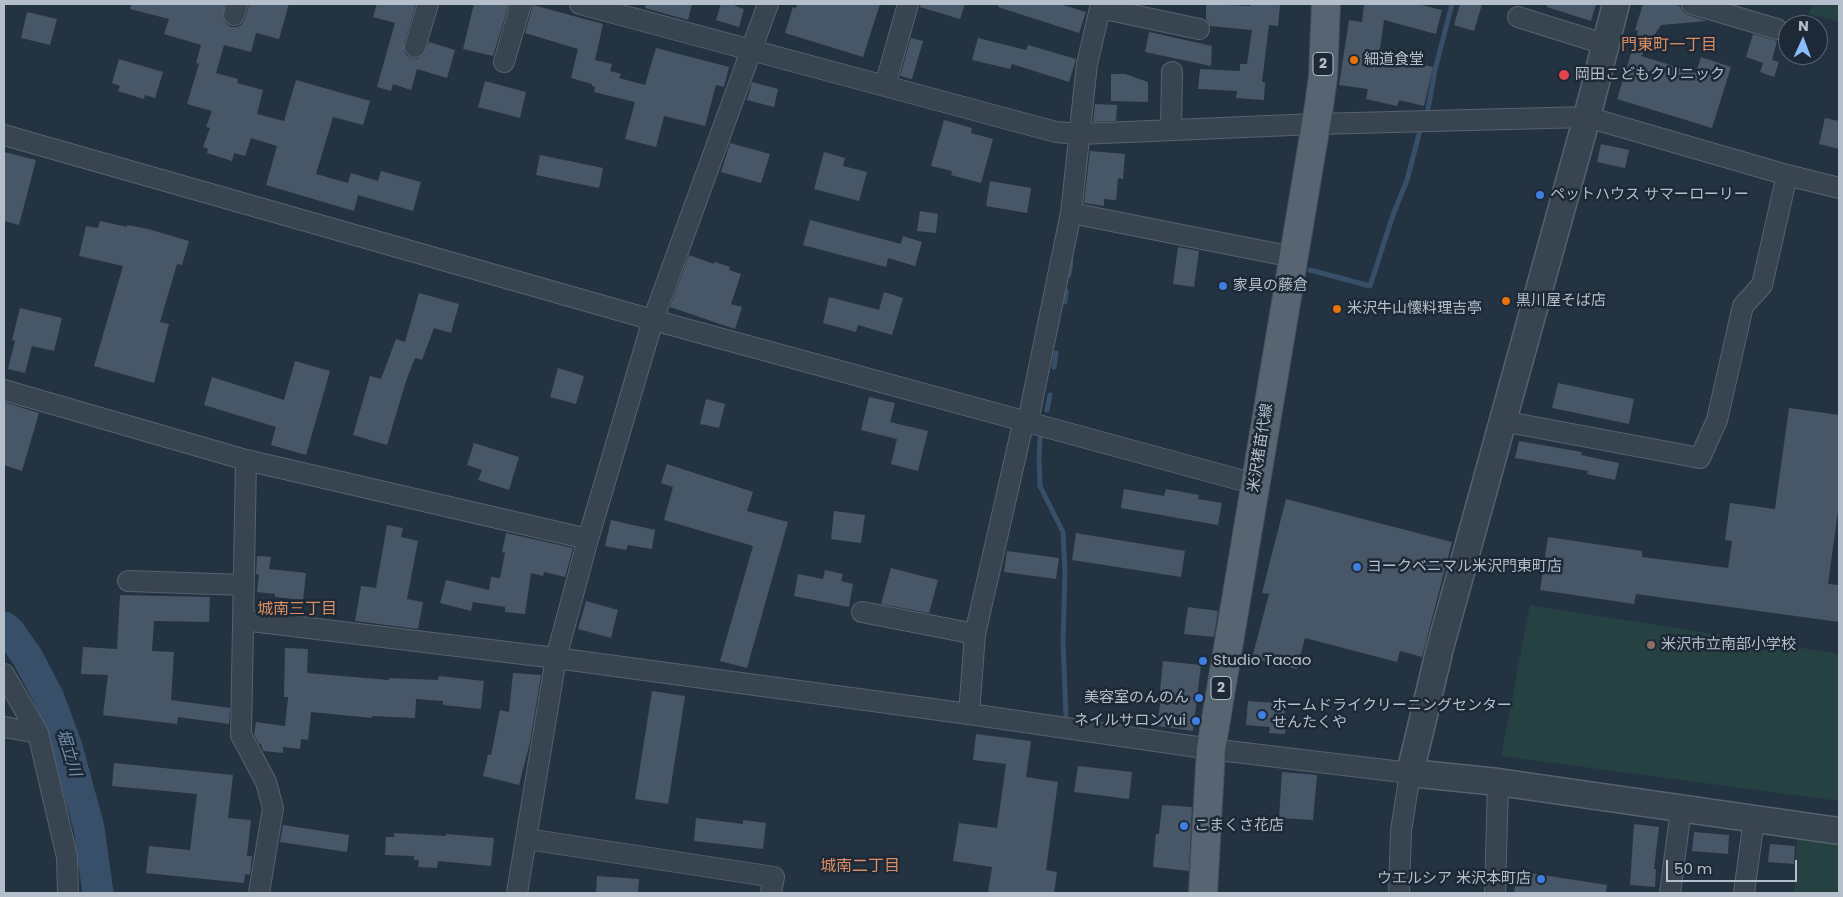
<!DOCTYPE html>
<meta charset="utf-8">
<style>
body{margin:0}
#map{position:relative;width:1843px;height:897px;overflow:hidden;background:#243341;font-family:Poppins,sans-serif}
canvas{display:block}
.frame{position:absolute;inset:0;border:5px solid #b5bfcb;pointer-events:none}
.north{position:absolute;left:1778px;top:15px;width:50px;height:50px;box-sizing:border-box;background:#1d2936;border:1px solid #5a6572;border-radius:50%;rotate:2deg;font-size:14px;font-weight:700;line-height:20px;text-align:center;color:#b5bfcb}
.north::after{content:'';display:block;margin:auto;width:18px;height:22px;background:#89bdfc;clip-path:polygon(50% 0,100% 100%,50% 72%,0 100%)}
.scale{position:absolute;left:1666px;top:860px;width:131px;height:22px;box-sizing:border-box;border:2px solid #b5bfcb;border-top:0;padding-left:6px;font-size:15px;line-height:18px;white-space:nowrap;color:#b5bfcb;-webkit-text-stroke:4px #1d2936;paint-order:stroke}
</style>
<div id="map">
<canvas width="1843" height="897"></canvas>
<div class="frame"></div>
<div class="north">N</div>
<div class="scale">50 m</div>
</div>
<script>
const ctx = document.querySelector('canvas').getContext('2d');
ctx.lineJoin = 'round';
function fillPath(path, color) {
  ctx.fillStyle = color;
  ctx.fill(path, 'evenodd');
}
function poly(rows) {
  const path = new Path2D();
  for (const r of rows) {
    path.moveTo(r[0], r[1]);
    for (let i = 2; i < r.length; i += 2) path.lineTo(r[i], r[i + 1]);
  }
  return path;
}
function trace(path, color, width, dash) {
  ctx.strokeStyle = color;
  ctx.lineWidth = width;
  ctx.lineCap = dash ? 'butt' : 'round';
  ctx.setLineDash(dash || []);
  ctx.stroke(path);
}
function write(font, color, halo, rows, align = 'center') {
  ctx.font = font + ' Poppins,"Noto Sans JP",sans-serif';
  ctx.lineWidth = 5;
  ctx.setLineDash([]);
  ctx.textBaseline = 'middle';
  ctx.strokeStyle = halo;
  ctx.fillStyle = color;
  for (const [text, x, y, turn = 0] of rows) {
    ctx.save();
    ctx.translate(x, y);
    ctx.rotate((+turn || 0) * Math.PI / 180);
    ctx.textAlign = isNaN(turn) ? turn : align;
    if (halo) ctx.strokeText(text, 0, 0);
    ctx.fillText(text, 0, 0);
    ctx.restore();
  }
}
const green = poly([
 [1812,4,1839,4,1839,22,1809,14],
 [1530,605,1839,654,1839,801,1501,756],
 [1797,836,1839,841,1839,893,1794,893]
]);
const stream = poly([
 [1428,109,1435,70,1452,4],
 [1310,270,1370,286,1393,215,1407,180,1419,134],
 [1069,275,1071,261],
 [1065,302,1066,291],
 [1054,367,1056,353],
 [1047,410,1050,395],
 [1040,438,1039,457,1040,486,1063,532,1065,571,1063,642,1066,715]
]);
const river = poly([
 [4,627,9,631,28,658,49,698,67,747,89,828,98,893]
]);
const building = poly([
 [131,4,225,4,223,18,226,24,231,27,237,27,242,24,245,19,249,4,289,4,279,39,256,33,251,52,224,45,216,73,238,79,237,83,263,90,257,114,284,121,296,80,370,101,363,125,333,117,316,174,348,183,351,173,378,181,381,171,421,182,413,211,358,195,354,211,266,185,277,146,251,138,245,156,234,153,232,161,207,153,208,149,203,147,210,128,206,127,212,111,187,104,199,64,196,63,201,45,164,34,169,19,130,9],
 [377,4,416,4,404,44,404,50,406,55,411,58,417,59,423,55,429,42,455,50,447,78,417,69,411,90,393,84,391,91,377,87,395,23,373,17],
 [474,4,509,4,493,56,463,49],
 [646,4,692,4,688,20,645,8],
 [721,4,736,4,735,6,744,9,739,27,716,20],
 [797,4,880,4,863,57,785,33,793,7,796,8],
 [921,4,965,4,960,19,920,7],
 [998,4,1060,4,1086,12,1079,33,998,7],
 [1206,4,1250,6,1250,4,1280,5,1278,26,1269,25,1262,82,1265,82,1264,100,1236,98,1237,91,1198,89,1200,69,1240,71,1240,64,1247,64,1252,30,1210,26,1206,19],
 [1364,4,1417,4,1442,10,1436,34,1384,20,1379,55,1433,67,1424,106,1399,100,1397,106,1366,99,1368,89,1339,85,1349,20,1362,22],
 [1460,4,1482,4,1474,31,1454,25],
 [1547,4,1596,4,1591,21,1547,7],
 [1643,4,1672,4,1680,6,1683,12,1688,15,1707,21,1661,25,1641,56,1696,73,1701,57,1731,67,1712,128,1617,99,1638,31,1635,30],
 [533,5,603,24,595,60,612,64,610,71,621,74,619,78,645,85,656,48,729,67,724,87,716,85,705,126,664,116,656,147,625,139,635,102,594,92,595,87,592,86,592,84,571,78,578,49,525,33],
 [27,12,57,19,50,45,21,38],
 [1149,32,1212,46,1211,66,1145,52],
 [1753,34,1777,41,1772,60,1779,62,1774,77,1760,72,1763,63,1746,57],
 [911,38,923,41,912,79,900,76],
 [978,38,1026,50,1028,45,1076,59,1069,82,1012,64,1010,69,972,60],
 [119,59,163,72,155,98,145,95,144,99,118,91,120,86,112,83],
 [1111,74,1125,74,1148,82,1148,102,1111,101],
 [485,81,526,92,520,118,478,107],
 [752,82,778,89,774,107,747,100],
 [1095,104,1117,105,1116,121,1093,122],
 [1825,118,1839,121,1839,149,1819,144],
 [944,120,972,128,971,133,993,139,981,183,951,175,952,171,931,166],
 [730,143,770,154,761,183,721,172],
 [1601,144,1629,150,1625,168,1597,162],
 [1090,151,1125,154,1123,179,1118,178,1116,200,1104,199,1104,206,1084,203],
 [4,152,36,160,19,225,4,221],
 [824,152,845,158,843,166,867,172,859,201,814,189],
 [540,155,603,168,599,188,536,175],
 [990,181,1031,188,1027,213,986,206],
 [920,211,938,214,936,233,917,231],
 [810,220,901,244,903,236,922,242,915,266,888,258,886,267,803,245],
 [100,221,127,227,127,225,148,229,189,241,182,265,177,264,160,322,169,324,154,383,94,366,123,266,79,256,86,226,98,228],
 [1178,247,1199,251,1194,287,1173,284],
 [689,255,714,264,715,262,730,267,729,270,741,274,731,304,742,307,735,329,670,307],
 [884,292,903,298,892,335,858,325,856,332,823,323,829,297,879,310],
 [419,293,459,304,451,333,434,328,422,360,415,358,406,381,387,445,353,435,370,376,381,379,396,339,405,342],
 [20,308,62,318,54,351,32,346,25,373,8,369,15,341,12,340],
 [295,361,330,371,306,455,271,445,276,427,204,405,212,377,284,400],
 [558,368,584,376,576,404,550,397],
 [1558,383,1634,399,1629,424,1552,408],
 [869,397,895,403,890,422,928,431,918,471,891,464,897,439,861,430],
 [706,399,725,404,719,428,700,424],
 [4,402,39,413,22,471,4,465],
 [1789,408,1839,415,1839,504,1828,584,1839,585,1839,622,1636,594,1634,604,1540,590,1548,537,1642,551,1642,557,1728,568,1732,541,1725,540,1730,503,1775,509],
 [1519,441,1582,452,1581,455,1619,463,1615,480,1587,474,1588,471,1515,458],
 [474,443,519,457,509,490,478,480,482,470,467,465],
 [667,464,753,492,747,511,788,522,747,668,720,661,753,546,664,520,673,487,661,483],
 [1124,489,1164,496,1166,489,1199,495,1198,499,1222,503,1218,525,1121,508],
 [1286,499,1452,542,1422,657,1400,651,1397,662,1305,638,1297,669,1252,658,1269,594,1262,593],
 [834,511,865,515,861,543,831,539],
 [611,520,655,530,652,549,628,545,626,550,605,546],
 [387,525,403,528,401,537,418,541,407,599,423,602,418,629,355,621,361,586,376,588],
 [506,533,573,548,565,577,544,572,543,576,531,573,525,614,505,612,505,607,473,602,471,611,440,603,446,580,489,590,491,577,500,578,505,553,502,552],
 [1076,533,1185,551,1181,577,1072,560],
 [1007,551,1059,558,1056,579,1004,572],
 [257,556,271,557,269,569,306,573,303,600,275,597,275,594,257,592,259,575,256,574],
 [891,568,938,580,929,613,881,604],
 [825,570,843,574,841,581,853,584,849,607,794,596,798,574,823,579],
 [120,595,210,597,209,622,154,621,152,651,174,652,171,700,230,708,229,724,178,717,177,724,103,715,108,675,81,674,83,647,117,649],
 [586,601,618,610,611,638,578,629],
 [1188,607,1218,611,1214,637,1184,634],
 [285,648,308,649,307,673,389,680,389,678,438,680,439,676,484,681,481,709,443,705,443,701,416,699,415,718,372,716,372,718,311,712,308,740,301,739,300,749,283,747,283,753,263,751,261,744,259,744,254,734,256,722,285,726,288,697,284,697],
 [1163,661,1201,665,1193,731,1157,726,1162,691,1160,691],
 [513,673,541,675,530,742,519,785,483,776,488,755,491,755,500,710,509,712],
 [652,691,685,696,668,804,635,799],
 [1248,701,1276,703,1276,709,1285,710,1284,716,1287,716,1285,734,1269,733,1270,727,1246,725],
 [976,734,1031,741,1026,777,1058,782,1046,870,1057,872,1054,893,988,893,992,867,953,861,959,823,997,828,1006,764,973,760],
 [114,763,233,775,228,818,251,820,247,856,252,856,250,875,245,874,244,883,146,873,149,846,190,850,197,794,112,786],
 [1078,766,1132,772,1129,799,1074,792],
 [1282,772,1317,775,1313,820,1279,818],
 [1162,805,1192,807,1189,871,1153,867,1156,834,1159,834],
 [696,818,743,824,743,820,766,823,763,849,694,841],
 [1634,824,1659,827,1654,869,1656,869,1655,887,1630,885],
 [283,825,349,835,347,852,280,842],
 [1694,832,1729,835,1728,854,1692,851],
 [394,833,446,836,446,834,494,838,491,866,438,861,437,868,418,867,419,860,414,860,414,856,385,855,386,837,394,837],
 [1770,844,1795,846,1794,864,1768,862],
 [1517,871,1607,885,1606,893,1514,893],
 [597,876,639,879,638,893,596,893]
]);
const minor = poly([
 [580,4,1056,132,1080,134,1315,124,1587,117,1787,175,1839,188],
 [1692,4,1777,29],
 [1100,8,1199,29],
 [234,15,237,4],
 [1518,17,1604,44],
 [415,47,428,4],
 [504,62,521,4],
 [885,86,908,4],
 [1171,130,1172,72],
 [4,135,653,320,1255,484],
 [1071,213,1293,257],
 [4,390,246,460,588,539],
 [1502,421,1700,458,1717,420,1743,306,1762,285,1787,175],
 [246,460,241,735,266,782,273,808,259,893],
 [128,581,244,585],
 [862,612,975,634],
 [243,620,556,658,969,714,1211,749,1410,773,1401,831,1399,893],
 [4,674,38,733,67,857,68,893],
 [969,714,975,634,1022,428,1028,421,1071,213,1087,64,1101,4],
 [4,727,38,733],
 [527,839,774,877,771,893],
 [517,893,556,658,588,539,653,320,768,4],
 [1495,893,1498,782],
 [1670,893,1681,809],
 [1744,893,1754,819]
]);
const tertiary = poly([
 [1616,4,1587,117,1440,648,1410,773,1498,782,1839,831]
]);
const primary = poly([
 [1203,893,1211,749,1319,106,1323,77,1326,4]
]);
const markers = [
 [1354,60,5,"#e8710a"],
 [1564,75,6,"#e0444e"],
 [1540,195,5,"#3f7fe0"],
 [1223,286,5,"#3f7fe0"],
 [1506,301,5,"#e8710a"],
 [1337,309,5,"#e8710a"],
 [1357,567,5,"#3f7fe0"],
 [1651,645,5,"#8d6e63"],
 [1203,661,5,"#3f7fe0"],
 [1199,698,5,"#3f7fe0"],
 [1262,715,5,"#3f7fe0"],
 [1196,721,5,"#3f7fe0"],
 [1184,826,5,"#3f7fe0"],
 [1541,879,5,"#3f7fe0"]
];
const shields = [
 [1323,64,20],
 [1221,688,20]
];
const shieldNames = [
 ["2",1323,64],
 ["2",1221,688]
];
const poiNames = [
 ["細道食堂",1364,60],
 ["岡田こどもクリニック",1575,75],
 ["ペットハウス サマーローリー",1550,195],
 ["家具の藤倉",1233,286],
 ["黒川屋そば店",1516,301],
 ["米沢牛山懐料理吉亭",1347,309],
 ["ヨークベニマル米沢門東町店",1367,567],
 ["米沢市立南部小学校",1661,645],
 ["Studio Tacao",1213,661],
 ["美容室のんのん",1189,698,"right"],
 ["ホームドライクリーニングセンター",1272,706],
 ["せんたくや",1272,723],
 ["ネイルサロンYui",1186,721,"right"],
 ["こまくさ花店",1194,826],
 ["ウエルシア 米沢本町店",1531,879,"right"]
];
const streetNames = [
 ["米沢猪苗代線",1261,448,-81]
];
const neighbourhoodNames = [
 ["門東町一丁目",1669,46],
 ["城南三丁目",297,610],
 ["城南二丁目",860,867]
];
const waterNames = [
 ["堀立川",68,753,73]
];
fillPath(green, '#264142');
trace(stream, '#374f69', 5);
trace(river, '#374f69', 31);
fillPath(building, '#485768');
trace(minor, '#56626e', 22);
trace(tertiary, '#56626e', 29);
trace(primary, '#45505d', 30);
trace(minor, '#394451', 20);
trace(tertiary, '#394451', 26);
trace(primary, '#576471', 28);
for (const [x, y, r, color] of markers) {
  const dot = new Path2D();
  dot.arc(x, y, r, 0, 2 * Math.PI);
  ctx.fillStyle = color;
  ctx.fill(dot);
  trace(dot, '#1d2936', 2);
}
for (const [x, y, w] of shields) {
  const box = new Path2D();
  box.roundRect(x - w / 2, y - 11.5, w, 23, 4);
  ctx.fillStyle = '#1d2936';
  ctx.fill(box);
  trace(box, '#b5bfcb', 1);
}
write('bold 14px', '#b5bfcb', null, shieldNames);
write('15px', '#b5bfcb', '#1d2936', poiNames, 'left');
write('15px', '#b5bfcb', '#1d2936', streetNames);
write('16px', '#da8e61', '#1d2936', neighbourhoodNames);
write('italic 16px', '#7492b0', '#1d2936', waterNames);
</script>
